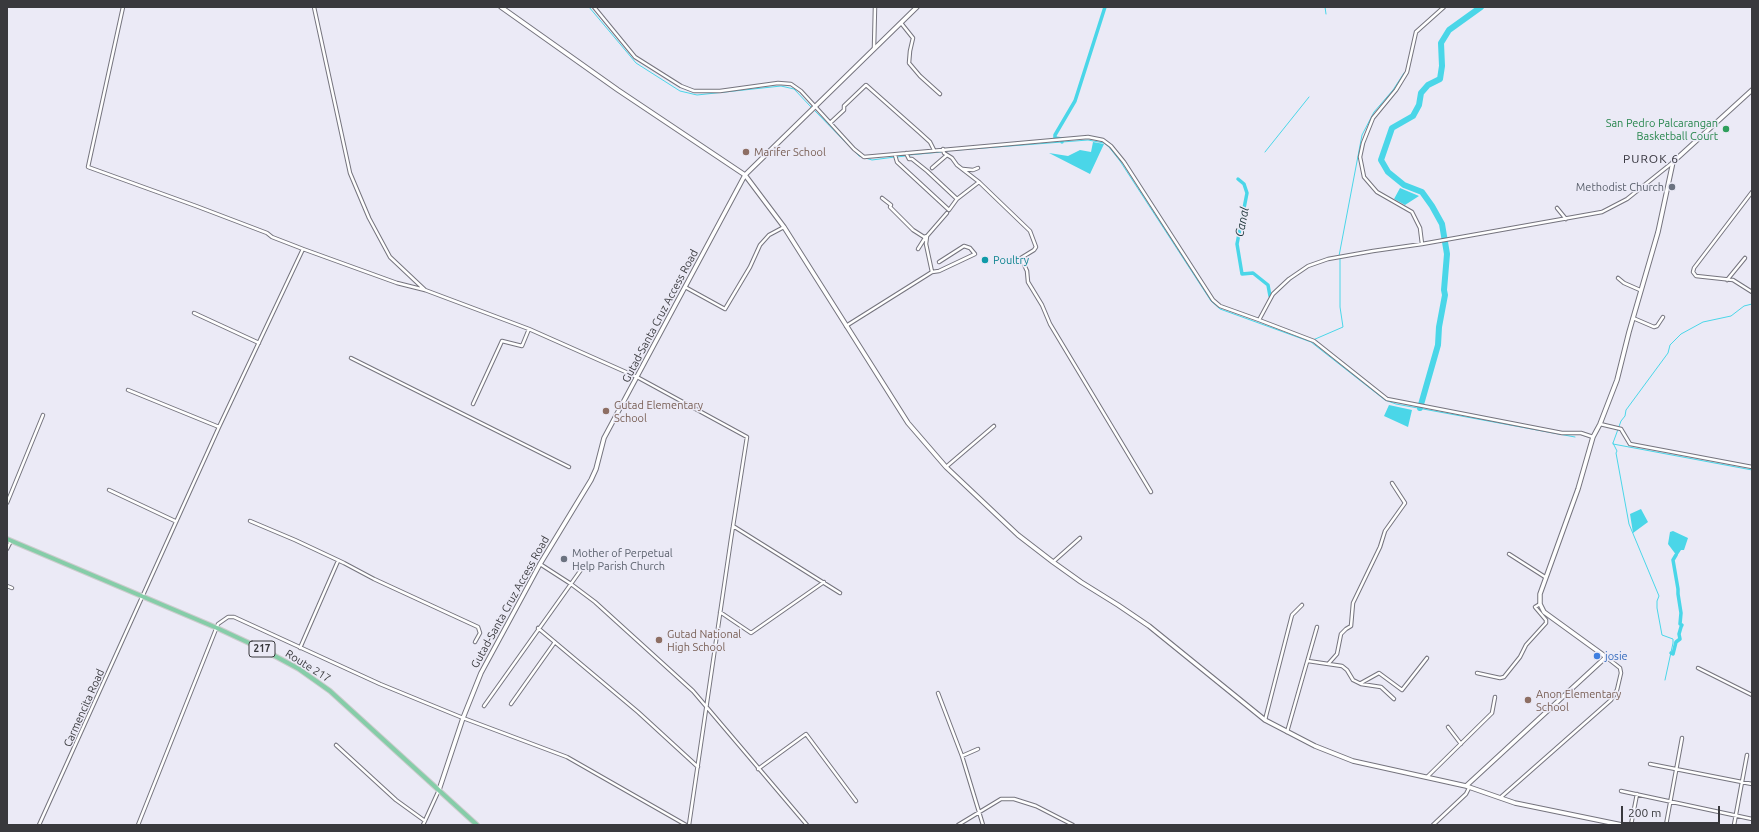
<!DOCTYPE html>
<style>
body{margin:0}
#map{position:relative;width:1759px;height:832px;overflow:hidden;background:#ebeaf6;font-family:Ubuntu,sans-serif}
canvas{display:block}
.frame{position:absolute;inset:0;border:8px solid #39393d;pointer-events:none}
.scale{position:absolute;left:1621px;top:806px;width:99px;height:18px;box-sizing:border-box;border:2px solid #39393d;border-top:0;padding-left:5px;font-size:12px;line-height:14px;white-space:nowrap;color:#39393d;-webkit-text-stroke:3px #ebeaf6;paint-order:stroke}
</style>
<div id="map">
<canvas width="1759" height="832"></canvas>
<div class="frame"></div>
<div class="scale">200 m</div>
</div>
<script>
const ctx = document.querySelector('canvas').getContext('2d');
ctx.lineJoin = 'round';
function fillPath(path, color) {
  ctx.fillStyle = color;
  ctx.fill(path, 'evenodd');
}
function poly(rows) {
  const path = new Path2D();
  for (const r of rows) {
    path.moveTo(r[0], r[1]);
    for (let i = 2; i < r.length; i += 2) path.lineTo(r[i], r[i + 1]);
  }
  return path;
}
function trace(path, color, width, dash) {
  ctx.strokeStyle = color;
  ctx.lineWidth = width;
  ctx.lineCap = dash ? 'butt' : 'round';
  ctx.setLineDash(dash || []);
  ctx.stroke(path);
}
function write(font, color, halo, rows, align = 'center') {
  ctx.font = font + ' Ubuntu,sans-serif';
  ctx.lineWidth = 3;
  ctx.setLineDash([]);
  ctx.textBaseline = 'middle';
  ctx.strokeStyle = halo;
  ctx.fillStyle = color;
  for (const [text, x, y, turn = 0] of rows) {
    ctx.save();
    ctx.translate(x, y);
    ctx.rotate((+turn || 0) * Math.PI / 180);
    ctx.textAlign = isNaN(turn) ? turn : align;
    if (halo) ctx.strokeText(text, 0, 0);
    ctx.fillText(text, 0, 0);
    ctx.restore();
  }
}
const water = poly([
 [1093,142,1104,144,1090,174,1049,153,1068,156,1080,150,1091,152],
 [1400,188,1419,196,1405,205,1394,199],
 [1389,405,1412,410,1408,427,1384,416],
 [1641,509,1648,522,1633,533,1630,514],
 [1673,531,1688,538,1684,550,1681,550,1677,556,1668,544,1670,532]
]);
const stream = poly([
 [589,7,636,63,680,91,697,95,781,86,794,89,811,107],
 [1325,7,1326,14],
 [815,111,859,156,872,160,895,157],
 [945,151,1088,140,1104,143,1109,147,1120,161,1211,301,1220,309,1311,342,1385,400,1396,404,1575,437],
 [1265,152,1309,97],
 [909,155,941,152],
 [897,157,905,156],
 [1339,256,1362,135,1374,112,1393,90,1404,73],
 [1313,340,1343,327,1340,307,1340,259],
 [1613,443,1617,451,1616,453,1629,524,1659,596,1657,601,1657,608,1662,635,1673,639,1673,643,1665,680],
 [1613,443,1621,421,1625,416,1626,410,1668,353,1670,345,1681,334,1703,322,1731,316,1744,306,1752,304],
 [1613,444,1752,470]
]);
const canal = poly([
 [1062,142,1062,139,1055,138,1055,135,1075,101,1105,7],
 [1238,179,1244,184,1247,193,1237,244,1242,274,1253,273,1268,285,1270,296],
 [1671,653,1673,654,1676,642,1680,639,1679,634,1681,627,1682,625,1680,624,1681,613,1678,594,1678,589,1673,560,1676,555]
]);
const river = poly([
 [1420,408,1438,345,1439,327,1445,295,1444,290,1447,254,1442,224,1432,206,1422,192,1404,185,1388,172,1381,160,1392,128,1413,116,1419,105,1421,93,1428,85,1440,79,1442,66,1441,43,1449,30,1481,7]
]);
const street = poly([
 [123,7,88,167,196,206,267,233,272,237,303,249,397,283,425,290,529,329,637,377,747,437,731,539,689,825],
 [314,7,350,173,369,218,390,257,425,290],
 [594,7,635,57,681,86,694,91,720,91,778,83,791,84,801,91,854,149,864,157,1088,137,1103,140,1111,146,1124,162,1213,300,1220,306,1259,320,1273,294,1289,279,1308,266,1328,259,1373,251,1422,244,1602,212,1627,199,1672,163],
 [901,23,913,38,910,51,909,63,920,76,940,94],
 [874,48,875,7],
 [830,123,844,110,844,106,866,85,919,132,930,142,934,150],
 [943,149,944,153,952,158,957,165,979,182,1030,231,1036,247,1034,250,1021,258,1027,271,1028,282,1042,305,1050,324,1151,492],
 [906,153,909,159,912,159,927,171,957,199],
 [895,155,897,162,949,210,957,199,979,182],
 [932,168,947,155],
 [963,169,973,170,978,168],
 [1752,192,1694,268,1693,272,1696,276,1733,280,1752,292],
 [882,198,891,205,890,207,913,230,924,237,927,236],
 [1557,208,1566,219],
 [1422,244,1420,228,1412,212,1377,192,1364,177,1360,157,1363,143,1373,118,1396,90,1407,72,1416,32,1444,7],
 [918,249,925,238],
 [932,272,926,244,927,236,947,213],
 [1618,278,1624,283,1640,290],
 [1727,280,1745,258],
 [685,287,725,309,750,267,760,245,769,235,784,227],
 [194,313,259,343],
 [1633,318,1654,327,1657,326,1663,317],
 [1259,320,1314,341,1387,399,1562,433,1581,433,1593,437],
 [846,326,932,272,939,271,975,254,970,248,964,246,939,262],
 [351,358,569,467],
 [128,390,219,427],
 [473,404,502,341,522,346,529,329],
 [1600,424,1621,429,1630,444,1752,467],
 [946,467,994,426],
 [109,490,175,521],
 [7,503,43,415],
 [250,521,295,540,344,563,374,579,478,627,480,633,475,642],
 [733,526,840,593],
 [7,549,11,541],
 [1509,554,1545,577],
 [1053,562,1080,538],
 [540,564,571,584,595,602,693,691,807,825],
 [7,586,12,588],
 [720,612,751,633,824,582],
 [538,628,638,712,698,767],
 [300,648,338,561],
 [1308,661,1342,666,1347,670,1353,680,1361,684,1381,687,1394,699],
 [1329,663,1337,654,1341,634,1346,629,1351,626,1353,603,1380,547,1385,531,1405,503,1392,483],
 [1698,668,1752,695],
 [1477,673,1500,678,1504,677,1520,657,1526,645,1546,623,1546,620,1535,607,1540,604],
 [1361,683,1379,673,1402,690,1427,658],
 [938,693,962,756,983,825],
 [511,704,555,642],
 [484,706,583,567],
 [1265,720,1292,615,1302,605],
 [1448,727,1461,744],
 [1287,732,1317,627],
 [336,745,396,800,425,821],
 [962,756,978,749],
 [1650,764,1752,784],
 [758,769,806,734,856,801],
 [1427,777,1492,713,1495,697],
 [1621,791,1752,819],
 [1501,797,1611,700,1617,690,1621,673,1620,668,1606,657],
 [39,825,219,427,303,249],
 [138,825,218,624,228,617,234,617,380,684,463,718,567,757,686,825],
 [423,825,439,790],
 [958,825,1001,799,1014,799,1036,806,1073,825],
 [1433,825,1466,794,1469,788],
 [1631,825,1637,794],
 [1666,825,1682,738],
 [1734,825,1747,755]
]);
const secondary = poly([
 [501,7,618,90,745,175,784,227,908,423,946,467,1018,535,1053,562,1081,582,1118,605,1149,626,1265,720,1315,746,1353,761,1466,786,1515,803,1622,825],
 [1466,786,1606,657,1544,612,1540,604,1540,594,1578,489,1593,437,1600,424,1617,380,1629,332,1658,232,1673,162,1752,90],
 [439,790,463,718,481,673,540,564,591,480,596,469,604,438,745,175,917,7]
]);
const primary = poly([
 [7,539,217,628,262,649,299,669,330,691,477,825]
]);
const markers = [
 [1726,129,4,"#2e9e5b"],
 [746,152,4,"#8d6e63"],
 [1672,187,4,"#6b7280"],
 [985,260,4,"#0f9aa8"],
 [606,411,4,"#8d6e63"],
 [564,559,4,"#6b7280"],
 [659,640,4,"#8d6e63"],
 [1597,656,4,"#3f7fe0"],
 [1528,700,4,"#8d6e63"]
];
const shields = [
 [262,649,26]
];
const shieldNames = [
 ["217",262,649]
];
const leisureNames = [
 ["San Pedro Palcarangan",1718,123],
 ["Basketball Court",1718,136]
];
const educationNames = [
 ["Marifer School",754,152],
 ["Gutad Elementary",614,405],
 ["School",614,418],
 ["Gutad National",667,634],
 ["High School",667,647],
 ["Anon Elementary",1536,694],
 ["School",1536,707]
];
const worshipNames = [
 ["Methodist Church",1664,187],
 ["Mother of Perpetual",572,553,"left"],
 ["Help Parish Church",572,566,"left"]
];
const cultureNames = [
 ["Poultry",993,260]
];
const streetNames = [
 ["Gutad-Santa Cruz Access Road",660,316,-62],
 ["Gutad-Santa Cruz Access Road",510,602,-61],
 ["Route 217",308,666,32],
 ["Carmencita Road",84,708,-66]
];
const shopNames = [
 ["josie",1605,656]
];
const neighbourhoodNames = [
 ["PUROK 6",1651,159]
];
const waterNames = [
 ["Canal",1242,222,-79]
];
fillPath(water, '#4ad6e8');
trace(stream, '#4ad6e8', 1);
trace(canal, '#4ad6e8', 3.5);
trace(river, '#4ad6e8', 6);
trace(street, '#75747e', 4.5);
trace(secondary, '#75747e', 5.5);
trace(primary, '#cccccd', 6);
trace(street, '#fff', 2.5);
trace(secondary, '#fff', 3.5);
trace(primary, '#85cda8', 4);
for (const [x, y, r, color] of markers) {
  const dot = new Path2D();
  dot.arc(x, y, r, 0, 2 * Math.PI);
  ctx.fillStyle = color;
  ctx.fill(dot);
  trace(dot, '#ebeaf6', 1.5);
}
for (const [x, y, w] of shields) {
  const box = new Path2D();
  box.roundRect(x - w / 2, y - 8, w, 16, 3);
  ctx.fillStyle = '#ebeaf6';
  ctx.fill(box);
  trace(box, '#39393d', 1);
}
write('bold 10px', '#39393d', null, shieldNames);
write('11px', '#27864d', '#ebeaf6', leisureNames, 'right');
write('11px', '#785e54', '#ebeaf6', educationNames, 'left');
write('11px', '#5b616d', '#ebeaf6', worshipNames, 'right');
write('11px', '#0d838f', '#ebeaf6', cultureNames, 'left');
write('11px', '#39393d', '#ebeaf6', streetNames);
write('11px', '#366cbe', '#ebeaf6', shopNames, 'left');
ctx.letterSpacing = '1px';
write('12px', '#302f38', '#ebeaf6', neighbourhoodNames);
ctx.letterSpacing = '0px';
write('italic 12px', '#21393c', '#ebeaf6', waterNames);
</script>
